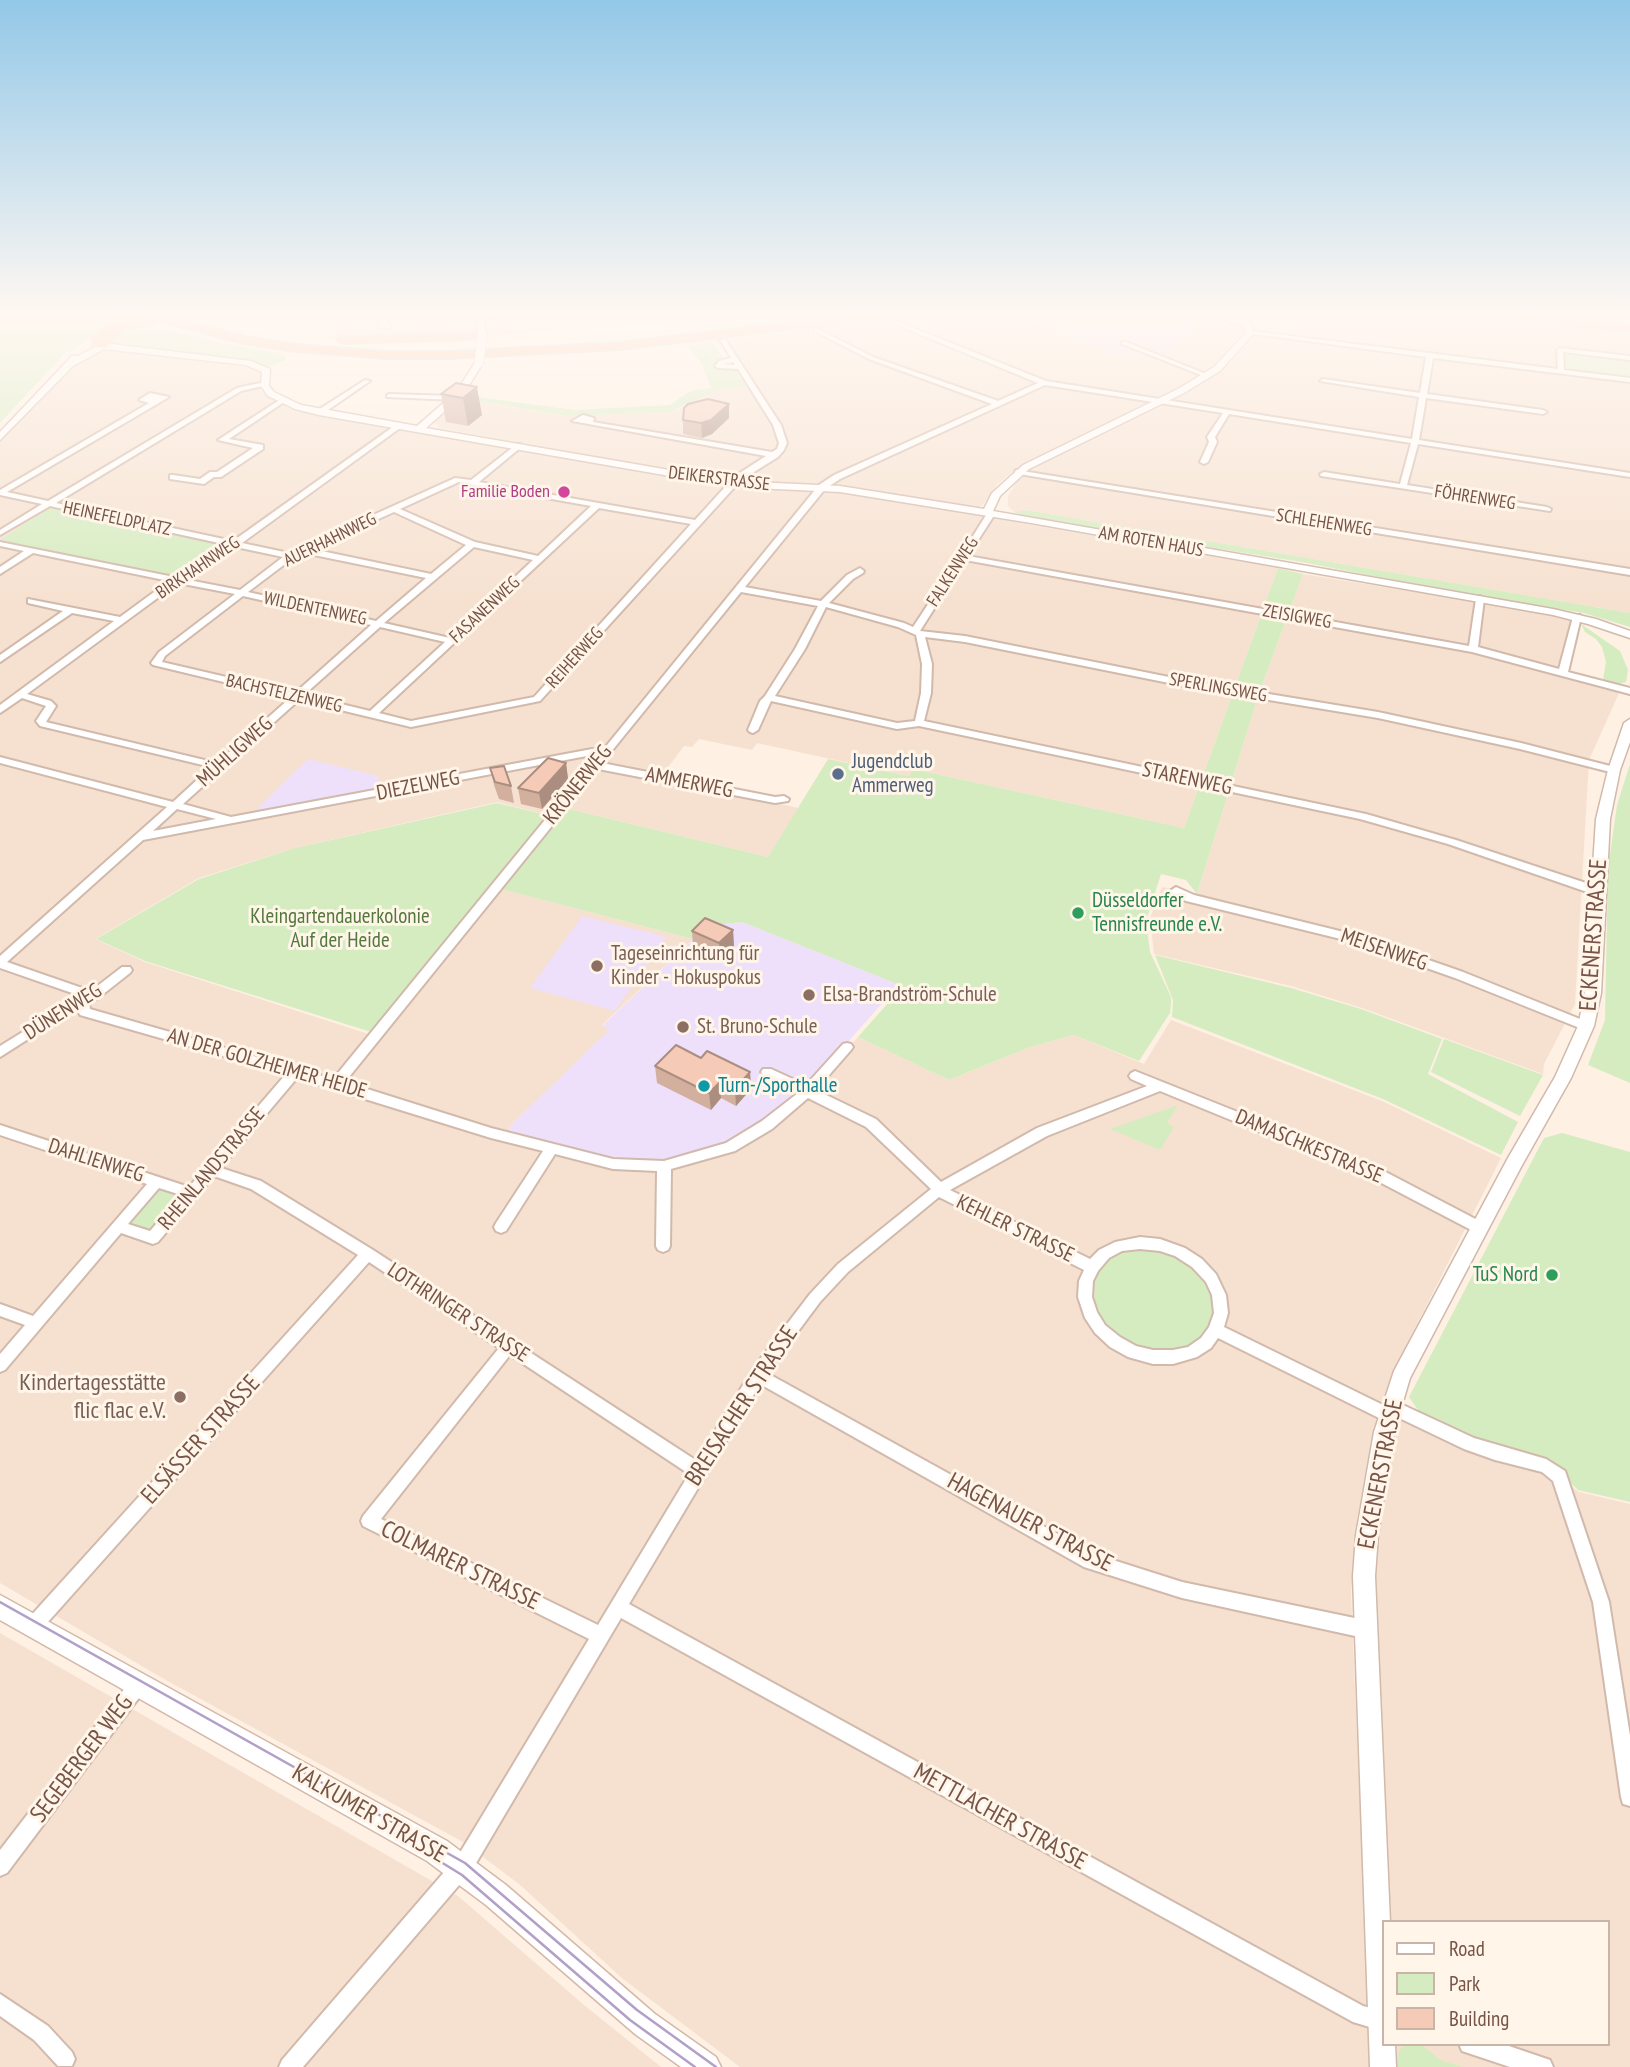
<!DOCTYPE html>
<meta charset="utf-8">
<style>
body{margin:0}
#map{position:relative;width:1630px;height:2067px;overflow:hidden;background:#fef0e2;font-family:"PT Sans Narrow",sans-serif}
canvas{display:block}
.legend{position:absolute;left:1382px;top:1920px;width:228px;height:126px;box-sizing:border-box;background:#fff5e9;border:2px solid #c9b5a8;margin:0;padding:9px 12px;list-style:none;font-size:21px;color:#775447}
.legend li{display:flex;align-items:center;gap:14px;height:35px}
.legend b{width:35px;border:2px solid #c9b5a8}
</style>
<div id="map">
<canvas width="1630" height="2067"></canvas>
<ul class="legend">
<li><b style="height:9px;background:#fff"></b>Road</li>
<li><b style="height:19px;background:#d5ecc0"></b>Park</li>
<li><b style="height:19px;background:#f5cbb8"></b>Building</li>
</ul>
</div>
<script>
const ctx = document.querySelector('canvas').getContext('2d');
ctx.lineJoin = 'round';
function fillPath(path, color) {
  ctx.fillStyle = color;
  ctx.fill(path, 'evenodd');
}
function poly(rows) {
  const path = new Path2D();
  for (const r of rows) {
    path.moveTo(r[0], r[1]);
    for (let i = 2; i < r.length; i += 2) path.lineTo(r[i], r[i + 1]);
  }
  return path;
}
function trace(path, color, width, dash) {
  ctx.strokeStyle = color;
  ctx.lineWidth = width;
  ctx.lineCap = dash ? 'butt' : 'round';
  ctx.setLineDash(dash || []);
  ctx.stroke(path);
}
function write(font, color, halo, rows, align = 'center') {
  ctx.font = font + ' "PT Sans Narrow",sans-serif';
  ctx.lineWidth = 6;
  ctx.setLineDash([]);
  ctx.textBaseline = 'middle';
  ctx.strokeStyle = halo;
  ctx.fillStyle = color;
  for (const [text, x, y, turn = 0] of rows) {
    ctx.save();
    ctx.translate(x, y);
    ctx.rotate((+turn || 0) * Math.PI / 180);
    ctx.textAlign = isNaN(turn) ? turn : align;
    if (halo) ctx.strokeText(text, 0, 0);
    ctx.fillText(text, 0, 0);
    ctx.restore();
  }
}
const residential = poly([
 [350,314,475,314,478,331,450,336,375,339,327,337],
 [483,314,776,314,491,336,485,334],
 [937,314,1232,314,1245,329,1243,336,1213,368,1181,388,1016,469,997,485,982,506,973,509,831,484,741,483,440,428,433,422,460,402,473,401,567,416,670,412,687,406,702,393,750,386,723,342,726,340],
 [1250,314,1366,314,1507,325,1529,331,1530,325,1630,336,1630,613,1026,510,1014,512,1008,506,1008,496,1023,471,1208,378,1232,361,1255,331],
 [105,348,259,369,263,373,259,388,263,392,316,414,719,484,755,488,837,491,1278,568,1184,828,913,769,909,776,757,743,752,750,699,739,692,747,684,746,663,774,665,779,799,808,768,857,565,808,547,815,497,802,295,848,199,878,95,939,145,962,381,1038,501,889,693,939,602,1025,611,1029,508,1128,527,1144,814,1088,858,1037,949,1080,1030,1047,1074,1035,1144,1064,1171,1020,1382,1101,1501,1158,1401,1356,1372,1438,1357,1519,1351,1593,1371,2067,740,2067,623,1979,519,1884,463,1842,164,1679,0,1583,0,440,76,362],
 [1303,574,1546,613,1572,621,1560,675,1620,691,1589,760,1575,1004,1544,1064,1543,1074,1362,1008,1291,986,1154,954,1150,918,1162,887,1197,894,1259,693],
 [1397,1413,1542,1467,1579,1492,1630,1504,1630,2067,1398,2067,1396,2044,1607,2044,1607,1922,1389,1922,1375,1587,1379,1517],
 [0,1633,458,1896,584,2005,661,2067,0,2067]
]);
const education = poly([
 [200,314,349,314,329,335,270,328],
 [1010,314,1157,314,1196,329,1176,345,1161,352,1142,345,1115,355],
 [308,759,378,776,381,790,250,816],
 [582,916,667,937,615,1011,530,988],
 [742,922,895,983,894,990,805,1090,746,1136,727,1145,659,1163,613,1162,529,1142,508,1128,610,1029,602,1026,707,926]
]);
const green = poly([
 [0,314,100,314,108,321,108,323,72,351,66,352,0,423],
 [1366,314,1470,314,1630,331,1630,336,1531,325,1530,332,1507,325],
 [144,323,215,342,279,353,286,356,286,360,269,366,240,359,107,342,125,328],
 [713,343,725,359,728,359,747,387,715,391,670,412,568,416,475,401,477,397,575,410,670,405,690,391,711,388,701,362,688,346],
 [1564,352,1630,359,1630,378,1566,370],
 [50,508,224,545,174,577,0,540],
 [1026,510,1630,613,1630,627,1584,613,1475,596,1302,562,1037,520,1014,512],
 [1278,568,1303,574,1259,693,1197,894,1186,880,1161,874,1146,921,1150,952,1171,997,1171,1004,1170,1013,1139,1061,1074,1035,1030,1047,949,1080,858,1037,896,994,895,983,742,922,707,926,693,939,501,889,569,809,768,857,828,759,909,776,913,769,1184,828],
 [1581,624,1620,651,1628,670,1626,682,1619,684,1603,680,1606,662,1602,647,1596,639,1585,632],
 [1630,764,1630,1083,1588,1065,1605,1020,1608,868,1617,805],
 [497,803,547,815,371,1032,145,961,96,939,199,879,295,848],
 [1155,955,1291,988,1361,1009,1442,1039,1428,1074,1518,1122,1501,1155,1383,1099,1172,1017,1173,1000],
 [1444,1039,1543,1075,1520,1116,1431,1072],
 [1178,1105,1167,1123,1174,1127,1160,1150,1110,1129],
 [1562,1133,1630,1152,1630,1502,1578,1490,1549,1462,1528,1453,1496,1447,1470,1437,1420,1413,1409,1397,1544,1138],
 [158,1189,178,1195,147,1232,126,1225],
 [1141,1249,1160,1250,1178,1257,1194,1267,1207,1281,1214,1297,1215,1313,1210,1328,1199,1340,1184,1348,1166,1351,1147,1349,1129,1342,1113,1331,1101,1317,1095,1302,1094,1286,1098,1272,1109,1260,1124,1252],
 [1410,2044,1421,2044,1440,2060,1462,2067,1396,2067,1398,2053,1402,2047]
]);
const minor = poly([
 [386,314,393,314,385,324,391,326,388,328,378,327,377,326,386,314],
 [495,314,530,314,481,319,478,317,495,314],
 [694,314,700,314,702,317,697,318,694,314],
 [1210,314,1219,314,1249,322,1246,324,1232,323,1210,314],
 [892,321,896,321,1046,381,1412,439,1419,397,1320,381,1323,379,1420,393,1426,357,1247,333,1250,331,1558,369,1557,350,1560,348,1630,356,1630,360,1563,352,1564,370,1630,378,1630,382,1433,358,1427,394,1543,410,1547,412,1543,414,1426,398,1419,440,1630,473,1630,477,1418,444,1407,485,1547,507,1551,509,1550,511,1321,476,1320,474,1324,472,1400,484,1411,443,1229,414,1215,437,1217,442,1208,462,1204,464,1200,462,1209,442,1207,437,1223,413,1045,385,840,479,825,489,745,587,821,601,847,575,860,568,864,571,863,573,853,579,829,603,904,623,913,627,958,559,957,557,961,555,988,512,991,512,995,514,968,556,1469,646,1476,599,1480,596,1484,599,1478,647,1559,669,1573,617,1580,615,1581,617,1568,672,1630,688,1630,694,1472,652,965,560,920,631,965,636,1184,680,1378,712,1521,743,1618,768,1619,770,1614,773,1520,749,1378,718,1184,686,965,642,925,637,932,664,931,693,924,721,1366,814,1456,840,1601,888,1603,891,1601,894,1593,894,1448,844,1360,819,919,726,897,729,771,701,758,730,753,733,750,732,748,730,760,701,765,696,795,649,818,606,741,592,602,763,775,797,784,796,789,799,788,801,775,803,598,769,345,1082,491,1128,613,1159,664,1161,726,1143,762,1121,798,1093,763,1075,761,1072,763,1069,771,1069,806,1085,843,1044,847,1043,851,1044,853,1047,851,1050,816,1090,876,1119,941,1182,1037,1128,1147,1086,1131,1079,1129,1076,1131,1073,1135,1071,1378,1168,1485,1224,1487,1228,1485,1232,1480,1234,1475,1232,1368,1176,1160,1091,1047,1136,950,1190,1090,1259,1099,1250,1115,1242,1140,1237,1160,1239,1185,1248,1202,1259,1216,1274,1226,1295,1228,1313,1224,1327,1383,1405,1385,1401,1390,1399,1474,1438,1546,1459,1565,1471,1609,1602,1630,1736,1630,1806,1623,1804,1621,1797,1593,1602,1553,1481,1542,1472,1495,1460,1464,1449,1395,1416,1393,1420,1388,1422,1383,1420,1218,1338,1211,1348,1197,1357,1173,1364,1153,1364,1128,1357,1110,1347,1095,1333,1085,1318,1078,1297,1079,1281,1084,1270,939,1197,848,1272,820,1302,767,1373,1094,1554,1182,1582,1364,1620,1370,1623,1373,1629,1370,1635,1364,1638,1182,1598,1084,1567,760,1384,629,1604,1363,2006,1383,2011,1383,2031,1353,2022,621,1618,472,1870,303,2067,279,2067,282,2060,458,1856,589,1639,363,1526,361,1521,363,1516,499,1348,369,1262,39,1632,33,1635,27,1632,24,1626,27,1620,358,1255,251,1189,214,1176,158,1242,153,1244,121,1233,5,1370,0,1372,0,1354,25,1325,0,1316,0,1304,33,1316,147,1184,0,1135,0,1125,189,1187,286,1074,80,1015,77,1008,0,1057,0,1046,76,999,75,994,0,968,0,956,167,807,0,763,0,757,173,802,211,767,40,726,36,721,46,706,22,698,0,713,0,705,114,621,72,613,0,662,0,655,63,611,28,603,28,599,120,617,169,581,33,553,0,574,0,567,24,551,0,546,0,542,174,577,228,545,50,506,0,535,0,530,42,504,0,495,0,490,149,403,139,400,150,393,169,397,7,492,48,501,237,388,265,382,267,383,267,385,241,391,56,503,233,541,397,424,401,426,400,428,242,543,289,553,455,478,471,480,517,444,520,444,520,448,479,482,695,520,735,476,766,456,572,421,583,415,594,418,593,422,772,452,777,449,779,443,773,425,738,369,718,368,715,366,719,361,731,358,720,340,725,339,781,425,787,443,784,450,778,457,741,480,540,701,411,727,299,700,183,804,231,817,592,749,603,750,819,485,834,475,992,404,869,359,814,331,814,329,818,329,873,357,998,401,1038,383,892,323,892,321],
 [734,362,735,365,723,364,734,362],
 [459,482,473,485,591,506,538,556,475,542,400,509,459,482],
 [599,508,691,524,534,697,411,721,379,713,599,508],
 [394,512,466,545,431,574,312,549,394,512],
 [236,547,283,557,240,590,183,579,236,547],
 [474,547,533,560,450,638,384,623,474,547],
 [304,553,426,578,376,621,248,592,293,558,304,553],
 [178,583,235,594,159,652,151,663,153,665,290,698,217,763,46,722,56,706,51,701,27,694,178,583],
 [243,596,371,625,295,693,162,662,165,656,243,596],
 [826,607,898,627,916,635,922,664,921,693,915,721,897,723,775,696,805,649,826,607],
 [380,627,445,642,370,711,304,695,380,627],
 [592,755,598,755,333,1079,90,1009,89,1003,97,999,130,973,132,970,130,967,122,967,87,994,85,989,7,962,143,840,592,755],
 [177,809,216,819,153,831,177,809],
 [297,1078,491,1138,543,1151,496,1223,494,1227,496,1231,501,1233,506,1231,555,1154,613,1169,657,1171,656,1246,658,1250,663,1252,668,1250,670,1246,671,1169,735,1151,772,1129,808,1098,866,1127,931,1189,838,1264,810,1294,752,1370,697,1461,373,1250,261,1181,221,1168,297,1078],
 [159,1188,181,1195,150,1231,128,1224,159,1188],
 [1140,1249,1160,1251,1175,1256,1192,1267,1206,1282,1212,1295,1214,1313,1209,1327,1201,1338,1188,1347,1173,1350,1153,1350,1136,1346,1120,1337,1105,1325,1097,1312,1092,1297,1093,1281,1098,1271,1109,1258,1122,1251,1140,1249],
 [510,1355,689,1474,598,1625,381,1519,510,1355],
 [1122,342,1126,342,1211,376,1206,377,1122,344,1122,342],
 [365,380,370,381,322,414,315,412,365,380],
 [389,394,455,396,459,398,455,400,387,397,387,395,389,394],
 [281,399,287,400,229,439,263,445,263,449,221,477,214,477,204,484,170,479,170,475,173,475,200,479,210,472,217,472,253,448,218,440,281,399],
 [1016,470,1630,569,1630,575,1019,474,1015,472,1016,470],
 [1176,887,1194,895,1360,936,1463,972,1590,1023,1592,1026,1586,1030,1582,1029,1455,978,1353,942,1186,901,1172,894,1170,891,1176,887],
 [138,1676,144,1679,147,1685,144,1691,7,1873,0,1876,0,1850,132,1679,138,1676],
 [0,1994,48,2026,72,2052,75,2059,72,2066,58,2066,34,2040,0,2016,0,1994],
 [1459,2044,1503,2044,1550,2060,1553,2067,1510,2067,1462,2051,1459,2044]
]);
const tertiary = poly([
 [477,314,485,314,485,338,478,336,477,314],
 [1234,314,1243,314,1248,318,1254,333,1220,371,1184,393,1029,469,1000,496,993,511,1553,609,1596,619,1630,631,1630,638,1588,624,1553,615,1031,523,840,492,733,487,319,415,295,409,268,396,261,386,262,372,246,365,104,349,73,366,0,440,0,432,72,356,78,356,103,343,251,361,270,369,269,386,274,392,301,405,417,426,457,391,476,361,479,360,483,363,463,395,426,428,733,481,840,486,984,509,992,493,1023,465,1178,389,1214,367,1246,333,1241,321,1234,314],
 [1630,719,1630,742,1620,770,1610,819,1601,993,1594,1026,1571,1078,1521,1167,1410,1378,1394,1432,1378,1535,1375,1576,1390,1922,1383,1922,1383,2044,1395,2044,1396,2067,1370,2067,1353,1576,1356,1535,1374,1432,1394,1371,1508,1158,1555,1077,1578,1026,1585,993,1596,819,1608,770,1624,723,1630,719]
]);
const secondary = poly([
 [0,1595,447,1841,506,1885,655,2014,716,2057,721,2067,681,2067,635,2034,486,1905,427,1861,0,1620,0,1595]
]);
const trunk = poly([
 [110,314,153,314,245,337,287,344,385,352,449,352,619,343,864,314,896,314,891,317,619,349,449,358,385,358,287,350,245,343,138,316,155,323,124,329,109,341,107,348,93,346,93,337,113,322,110,314],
 [121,318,133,321,123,324,121,318],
 [1497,314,1531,314,1630,325,1630,331,1502,317,1497,314],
 [482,333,486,334,486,338,343,343,338,340,343,337,482,333]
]);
const tram = poly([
 [0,1602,465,1863,637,2010,716,2067],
 [394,1833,462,1875,630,2020,695,2067]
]);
const tertiaryBridge = poly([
 [479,363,482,336]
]);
const wall = poly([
 [456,383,482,415,468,426,446,422,441,394],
 [729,404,729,418,712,434,702,438,683,434,683,420],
 [566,763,568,779,542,809,521,804,518,788],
 [490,768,511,786,514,803,499,799,494,785],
 [733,930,734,947,721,960,693,947,692,931],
 [701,1058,750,1072,751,1089,736,1106,721,1098,711,1110,657,1083,655,1066]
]);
const shadedWall = poly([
 [477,387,482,415,468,426,463,398],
 [729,404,729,418,712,434,702,438,701,423],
 [566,763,568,779,542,809,539,793],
 [733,930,734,947,721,960,719,943],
 [750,1072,751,1089,736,1106,735,1089],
 [720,1082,721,1098,711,1110,709,1093]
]);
const building = poly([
 [456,383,477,387,463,398,441,394,456,383],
 [708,399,729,404,711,420,701,423,683,420,684,408,688,404,708,399],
 [548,758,566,763,539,793,518,788,548,758],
 [504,766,511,786,495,782,490,768,504,766],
 [705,918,733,930,719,943,692,931,705,918],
 [676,1045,701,1058,707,1051,750,1072,735,1089,720,1082,709,1093,655,1066,676,1045]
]);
const markers = [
 [564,492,7,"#d1479c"],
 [838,774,7,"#5c6f8a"],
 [1078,913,7,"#2e9e5b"],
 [597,966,7,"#8d6e63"],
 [809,995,7,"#8d6e63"],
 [683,1027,7,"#8d6e63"],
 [704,1086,7,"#0f9aa8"],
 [1552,1275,7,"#2e9e5b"],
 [180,1397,7,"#8d6e63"]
];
const farStreetnames = [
 ["DEIKERSTRASSE",719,479,7],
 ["FÖHRENWEG",1475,498,9],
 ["HEINEFELDPLATZ",117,519,12],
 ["SCHLEHENWEG",1324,523,9],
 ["AUERHAHNWEG",330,540,-26],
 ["AM ROTEN HAUS",1151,542,10],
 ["BIRKHAHNWEG",198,568,-34],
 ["FALKENWEG",953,572,-57],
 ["WILDENTENWEG",315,609,12],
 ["FASANENWEG",485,610,-43],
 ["ZEISIGWEG",1297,617,10],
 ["REIHERWEG",575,658,-48],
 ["SPERLINGSWEG",1218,688,10],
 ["BACHSTELZENWEG",284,694,13]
];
const farHotelnames = [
 ["Familie Boden",550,492]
];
const streetNames = [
 ["MÜHLIGWEG",235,752,-42],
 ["STARENWEG",1187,779,12],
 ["AMMERWEG",689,783,11],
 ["KRÖNERWEG",578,785,-51],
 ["DIEZELWEG",418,786,-11],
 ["MEISENWEG",1384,950,19],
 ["DÜNENWEG",63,1012,-32],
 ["AN DER GOLZHEIMER HEIDE",267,1064,16],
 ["DAMASCHKESTRASSE",1309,1147,23],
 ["DAHLIENWEG",96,1161,18],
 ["RHEINLANDSTRASSE",212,1169,-50],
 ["KEHLER STRASSE",1015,1229,26],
 ["LOTHRINGER STRASSE",458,1313,33]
];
const serviceNames = [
 ["Jugendclub",852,762],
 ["Ammerweg",852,786]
];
const leisureNames = [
 ["Düsseldorfer",1092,901],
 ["Tennisfreunde e.V.",1092,925],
 ["TuS Nord",1538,1275,"right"]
];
const parkNames = [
 ["Kleingartendauerkolonie",340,917],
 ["Auf der Heide",340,941]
];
const educationNames = [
 ["Tageseinrichtung für",611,954],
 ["Kinder - Hokuspokus",611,978],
 ["Elsa-Brandström-Schule",823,995],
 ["St. Bruno-Schule",697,1027]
];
const cultureNames = [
 ["Turn-/Sporthalle",718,1086]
];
const nearStreetnames = [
 ["ECKENERSTRASSE",1594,935,-86],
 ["BREISACHER STRASSE",742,1406,-57],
 ["ELSÄSSER STRASSE",201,1440,-48],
 ["ECKENERSTRASSE",1381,1474,-79],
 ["HAGENAUER STRASSE",1030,1523,28],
 ["COLMARER STRASSE",460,1566,26],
 ["SEGEBERGER WEG",82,1759,-53],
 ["KALKUMER STRASSE",369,1814,30],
 ["METTLACHER STRASSE",1000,1817,29]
];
const nearEducationnames = [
 ["Kindertagesstätte",166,1383],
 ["flic flac e.V.",166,1411]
];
fillPath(residential, '#f6e1d0');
fillPath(education, '#eedffa');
fillPath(green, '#d5ecc0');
trace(minor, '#d1b9ab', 4);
trace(tertiary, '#d1b9ab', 3);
trace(secondary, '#d5b8a8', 3);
trace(trunk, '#d9cfcb', 4);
fillPath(minor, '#fff');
fillPath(tertiary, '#fff');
fillPath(secondary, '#fff');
fillPath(trunk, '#febb96');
trace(tram, '#b2a0c8', 2.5);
trace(tertiaryBridge, '#d1b9ab', 10, []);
trace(tertiaryBridge, '#fff', 9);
fillPath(wall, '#d3af9e');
fillPath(shadedWall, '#ac8e81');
fillPath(building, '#f5cbb8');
trace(building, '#ac8e81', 2);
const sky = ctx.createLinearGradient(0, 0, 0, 604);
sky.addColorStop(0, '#93c8e8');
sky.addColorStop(0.52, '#fff8f2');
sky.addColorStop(1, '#fff8f200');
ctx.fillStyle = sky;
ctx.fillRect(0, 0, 1630, 604);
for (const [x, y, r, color] of markers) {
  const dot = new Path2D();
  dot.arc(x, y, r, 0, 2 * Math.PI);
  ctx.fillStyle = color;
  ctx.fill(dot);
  trace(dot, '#fff5e9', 2.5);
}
write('18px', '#775447', '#fff5e9', farStreetnames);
write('18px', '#b23c85', '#fff5e9', farHotelnames, 'right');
write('21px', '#775447', '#fff5e9', streetNames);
write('21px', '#4e5e75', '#fff5e9', serviceNames, 'left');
write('21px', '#27864d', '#fff5e9', leisureNames, 'left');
write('21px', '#52783c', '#fff5e9', parkNames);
write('21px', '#785e54', '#fff5e9', educationNames, 'left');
write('21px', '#0d838f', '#fff5e9', cultureNames, 'left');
write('24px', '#775447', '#fff5e9', nearStreetnames);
write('24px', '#785e54', '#fff5e9', nearEducationnames, 'right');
</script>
